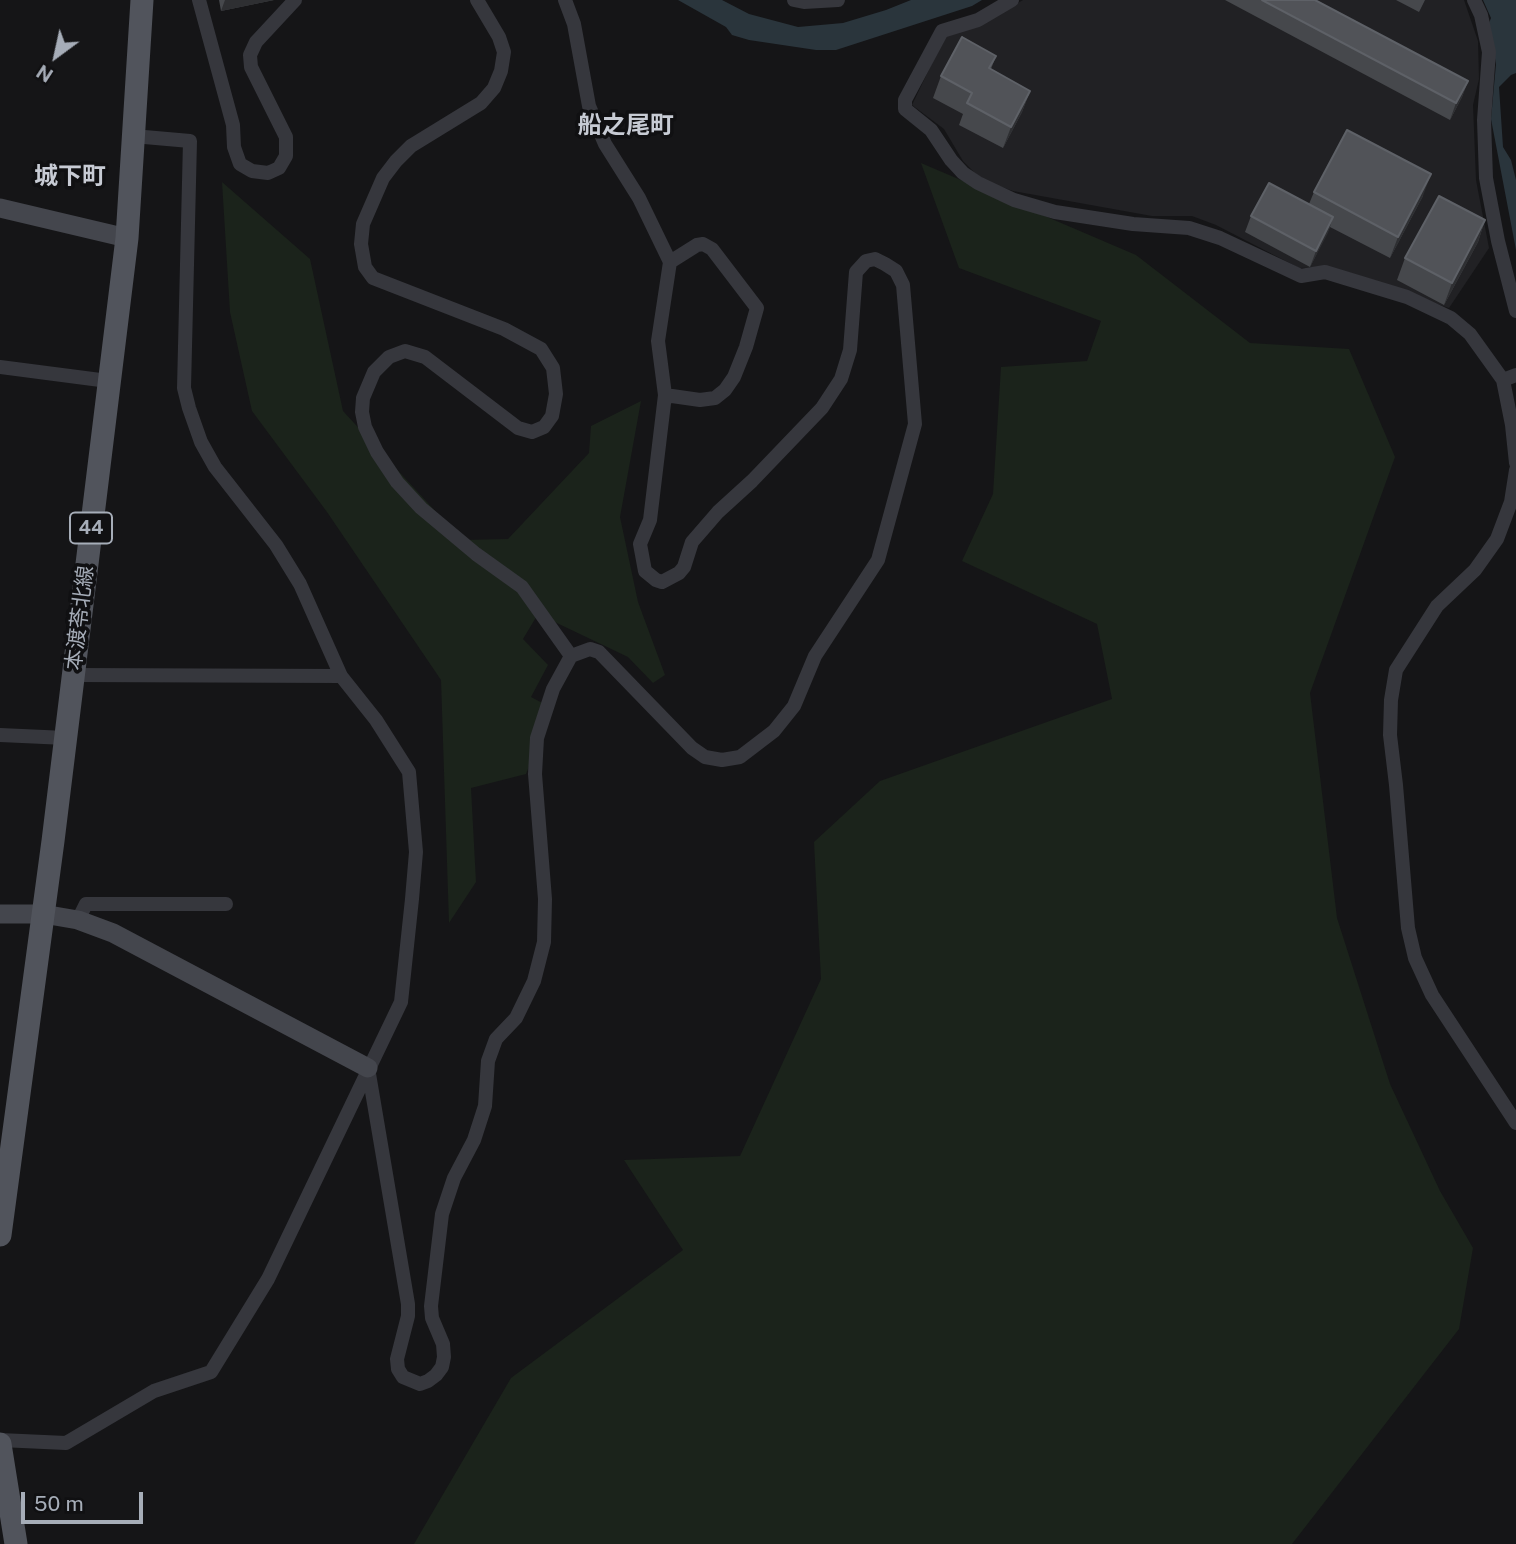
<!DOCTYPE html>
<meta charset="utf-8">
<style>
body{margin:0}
#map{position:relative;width:1516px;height:1544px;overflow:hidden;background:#151517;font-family:"Public Sans",sans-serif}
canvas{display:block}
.north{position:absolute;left:21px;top:21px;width:70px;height:70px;-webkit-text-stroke:5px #101012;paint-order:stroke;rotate:213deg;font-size:19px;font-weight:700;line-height:28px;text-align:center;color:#a6adb8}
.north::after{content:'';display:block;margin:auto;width:24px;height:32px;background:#a6adb8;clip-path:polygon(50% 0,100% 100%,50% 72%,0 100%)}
.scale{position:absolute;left:21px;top:1492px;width:122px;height:32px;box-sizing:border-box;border:4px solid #a6adb8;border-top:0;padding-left:9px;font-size:21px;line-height:24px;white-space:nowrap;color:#a6adb8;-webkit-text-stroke:5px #101012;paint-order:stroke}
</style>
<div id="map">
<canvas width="1516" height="1544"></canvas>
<div class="north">N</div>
<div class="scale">50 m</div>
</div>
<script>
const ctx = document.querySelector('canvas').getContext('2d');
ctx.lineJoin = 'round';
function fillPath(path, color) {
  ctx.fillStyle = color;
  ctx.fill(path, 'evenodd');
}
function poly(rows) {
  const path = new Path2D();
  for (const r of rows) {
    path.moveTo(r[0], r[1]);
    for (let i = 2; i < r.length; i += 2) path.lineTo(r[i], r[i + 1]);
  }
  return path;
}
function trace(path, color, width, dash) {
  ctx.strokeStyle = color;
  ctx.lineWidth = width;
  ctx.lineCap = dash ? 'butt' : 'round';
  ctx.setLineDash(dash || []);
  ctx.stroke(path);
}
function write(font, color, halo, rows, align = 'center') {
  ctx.font = font + ' "Public Sans","Noto Sans JP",sans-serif';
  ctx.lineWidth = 7;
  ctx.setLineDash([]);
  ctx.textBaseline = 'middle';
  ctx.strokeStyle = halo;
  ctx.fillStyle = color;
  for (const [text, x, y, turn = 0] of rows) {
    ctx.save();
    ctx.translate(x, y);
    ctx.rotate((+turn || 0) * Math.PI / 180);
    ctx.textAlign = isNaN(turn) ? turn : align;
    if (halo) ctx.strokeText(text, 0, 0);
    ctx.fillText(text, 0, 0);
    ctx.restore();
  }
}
const built = poly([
 [1023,0,1464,0,1478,41,1479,79,1473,105,1476,180,1489,248,1449,308,1326,267,1299,268,1216,225,1192,216,1152,216,1013,191,993,184,977,175,963,161,944,129,912,105,946,34,977,27]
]);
const green = poly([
 [921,163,1136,255,1250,343,1349,349,1395,457,1310,693,1337,918,1390,1084,1440,1191,1473,1248,1459,1329,1292,1544,414,1544,511,1378,683,1250,624,1160,740,1156,821,979,814,842,880,781,1112,699,1097,624,962,561,993,494,1001,367,1087,361,1101,321,959,268],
 [222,182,310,259,343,411,462,540,508,539,589,453,591,426,641,401,620,517,638,602,665,675,653,683,628,657,538,614,523,639,548,665,531,697,552,708,526,774,471,788,476,882,449,923,441,680,327,512,252,411,230,312]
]);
const water = poly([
 [678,0,722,0,749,14,798,27,843,23,886,10,911,0,982,0,972,6,836,50,816,50,749,40,732,35,726,27],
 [1483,0,1516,0,1516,73,1511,75,1499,87,1503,147,1511,160,1516,180,1516,250,1491,119,1496,64,1489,23,1491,18]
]);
const street = poly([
 [199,0,233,125,234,147,240,164,252,171,268,173,279,168,286,156,286,137,251,67,250,55,256,42,295,0],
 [477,0,499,37,504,52,501,71,494,88,481,103,411,146,396,161,383,178,363,224,361,244,365,267,373,278,504,329,541,349,553,368,556,394,552,416,544,427,532,432,518,428,425,357,405,351,389,357,374,372,363,398,362,412,365,427,377,452,397,482,421,508,476,554,522,587,571,656],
 [794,0,804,2,838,0],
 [1012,0,978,20,942,31,905,100,905,109,931,130,951,160,963,173,978,183,1014,200,1055,212,1133,224,1189,228,1220,238,1301,276,1325,272,1407,297,1451,318,1470,334,1503,380,1512,425,1516,463],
 [1474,0,1481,15,1489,52,1484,120,1486,178,1498,241,1516,311],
 [0,367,108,381],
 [1503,380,1516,375],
 [665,395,700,400,715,398,725,390,734,377,746,347,757,308,712,249,703,244,697,245,670,262],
 [1516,470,1511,502,1497,539,1475,570,1437,606,1396,670,1391,700,1390,735,1396,785,1408,928,1415,958,1432,995,1516,1123],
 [74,675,341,676],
 [0,735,66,738],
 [78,920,86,904,226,904],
 [368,1068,408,1304,408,1316,397,1359,398,1369,403,1377,420,1384,428,1381,436,1375,442,1367,444,1357,443,1344,432,1318,431,1306,442,1214,454,1178,474,1140,485,1106,488,1061,496,1039,516,1018,534,981,544,942,545,899,535,774,537,738,553,689,571,656,590,649,599,652,692,748,705,757,722,760,740,757,774,731,794,706,815,656,878,560,915,424,903,285,896,271,885,264,875,259,866,261,856,272,850,350,841,379,822,408,752,481,718,512,692,542,684,567,679,573,662,582,656,580,645,571,640,544,650,520,665,395,658,341,670,262,639,198,605,144,589,106,574,24,565,0],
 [0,1440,66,1443,154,1391,211,1372,268,1279,401,1002,412,899,416,852,409,772,376,720,341,676,300,584,276,545,215,467,201,442,189,408,184,388,190,141,133,136]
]);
const secondary = poly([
 [0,208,127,238],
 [0,914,43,914,78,920,113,933,368,1068]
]);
const primary = poly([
 [0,1235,53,841,127,238,142,0],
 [0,1444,16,1544]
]);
const wall = poly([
 [219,0,274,0,221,11],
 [1225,0,1315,0,1468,81,1462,97,1450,120],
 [1396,0,1425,0,1419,12],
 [996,56,991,69,1030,91,1022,112,1003,148,959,125,963,114,933,98,941,76],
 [1314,192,1423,196,1390,258,1330,227,1310,267,1245,232,1251,216,1309,204],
 [1485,220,1478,242,1444,305,1397,280,1405,258]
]);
const shadedWall = poly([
 [225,0,274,0,221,11],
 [1468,81,1462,97,1450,120,1456,103],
 [1030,91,1022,112,1003,148,1011,127],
 [1431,174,1423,196,1390,258,1398,237],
 [1333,217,1328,233,1310,267,1316,251],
 [1485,220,1478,242,1444,305,1452,283]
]);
const building = poly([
 [1262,0,1315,0,1468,81,1456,103,1262,0],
 [962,37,996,56,989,68,1030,91,1011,127,967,103,972,93,941,76,962,37],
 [1347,130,1431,174,1398,237,1314,192,1347,130],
 [1269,183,1333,217,1316,251,1251,216,1269,183],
 [1439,196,1485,220,1452,283,1405,258,1439,196]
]);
const shields = [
 [91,528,42]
];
const shieldNames = [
 ["44",91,528]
];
const streetNames = [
 ["本渡苓北線",80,618,-83]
];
const quarterNames = [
 ["船之尾町",626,126],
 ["城下町",70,177]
];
fillPath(built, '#212124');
fillPath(green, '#1b231b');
fillPath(water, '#2a353c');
trace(street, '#36373d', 14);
trace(secondary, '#44464d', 19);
trace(primary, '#51545c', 23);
fillPath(wall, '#46484c');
fillPath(shadedWall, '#2e2f32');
fillPath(building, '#515358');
trace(building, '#5e6167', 2);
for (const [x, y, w] of shields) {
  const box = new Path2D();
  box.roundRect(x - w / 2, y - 15.5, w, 31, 5);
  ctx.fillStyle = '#101012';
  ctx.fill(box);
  trace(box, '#a6adb8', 2);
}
write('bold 19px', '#a6adb8', null, shieldNames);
write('21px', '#a6adb8', '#101012', streetNames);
write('bold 24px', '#c7cbd4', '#101012', quarterNames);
</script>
